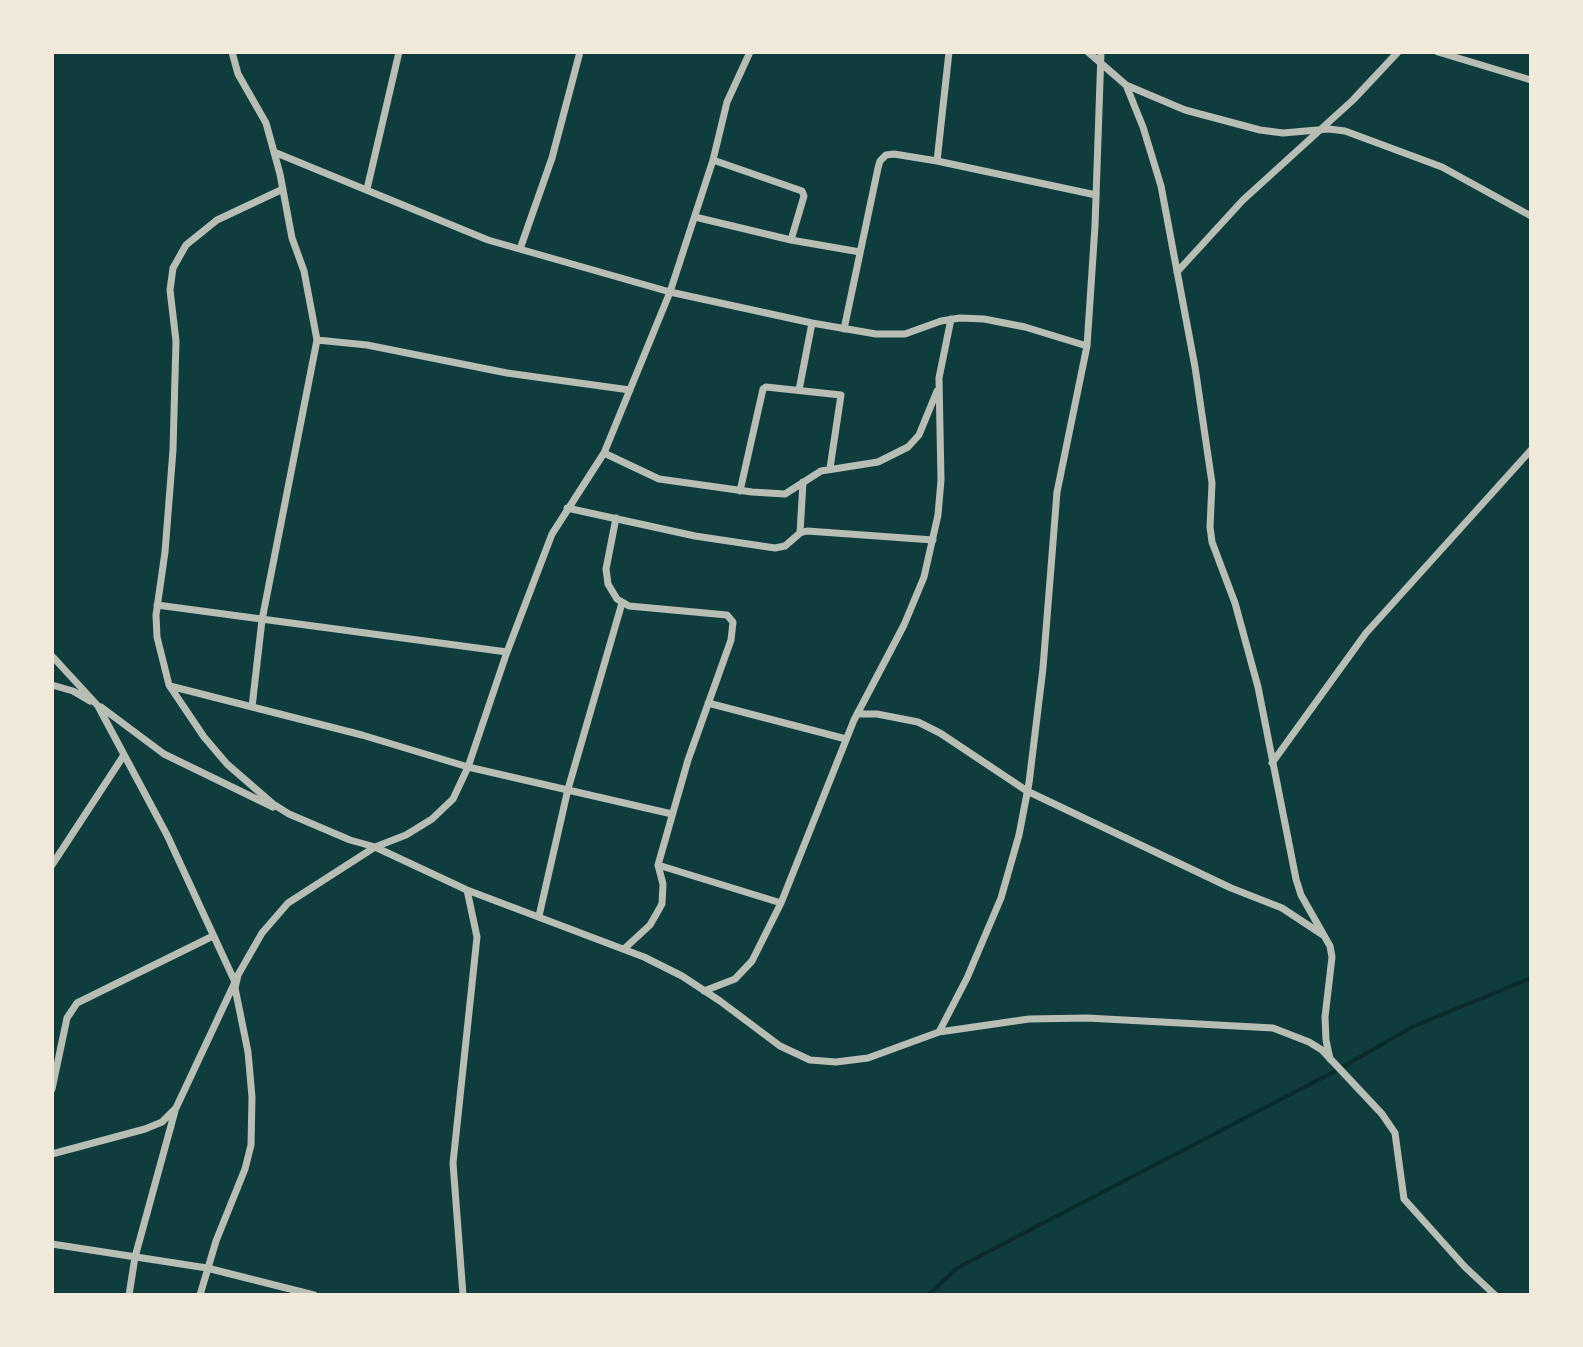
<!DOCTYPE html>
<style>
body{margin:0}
#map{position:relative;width:1583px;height:1347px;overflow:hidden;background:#0f3d3e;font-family:Lato,sans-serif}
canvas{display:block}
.frame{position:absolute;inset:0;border:54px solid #f1e9da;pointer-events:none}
</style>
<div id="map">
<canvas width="1583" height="1347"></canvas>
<div class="frame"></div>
</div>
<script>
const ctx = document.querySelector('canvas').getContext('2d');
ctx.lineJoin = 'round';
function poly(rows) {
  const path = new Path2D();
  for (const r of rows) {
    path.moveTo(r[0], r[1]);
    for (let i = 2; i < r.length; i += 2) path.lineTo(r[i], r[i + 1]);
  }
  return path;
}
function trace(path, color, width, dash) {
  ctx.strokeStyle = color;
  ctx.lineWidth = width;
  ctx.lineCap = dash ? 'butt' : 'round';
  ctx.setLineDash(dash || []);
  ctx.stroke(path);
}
const stream = poly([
 [928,1295,957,1268,1339,1069,1414,1026,1531,978]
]);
const minor = poly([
 [232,52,238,74,266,123,280,174,292,238,304,271,317,340,262,620,252,707],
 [1088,52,1126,85,1185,110,1260,130,1283,133,1329,129,1345,131,1442,167,1531,216],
 [1438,52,1531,80],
 [1126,85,1143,127,1161,186,1195,367,1212,483,1210,527,1212,542,1235,603,1258,687,1296,879,1301,895,1330,946,1332,957,1325,1017,1326,1040,1330,1059],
 [274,152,488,240,670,292,812,323,876,334,905,334,941,321,960,318,984,319,1025,327,1087,346],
 [713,160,802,191,804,196,791,240],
 [937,161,949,52],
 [283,189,217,220,186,245,173,268,170,290,176,341,173,450,165,552,156,615,157,637,169,685,204,737,227,764,273,804,289,814,350,840,375,847,467,890,644,957,682,976,720,1001,780,1046,810,1060,836,1062,868,1058,939,1032,1029,1019,1087,1018,1273,1028,1309,1042,1322,1050,1382,1114,1395,1133,1404,1199,1465,1267,1495,1295],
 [367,189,399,52],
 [695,217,791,240,860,252],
 [520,249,552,158,580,52],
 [1177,272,1243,200,1353,100,1398,52],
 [844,329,878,168,880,161,886,155,894,154,937,161,1096,195],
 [317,340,367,345,507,373,630,390],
 [799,390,812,323],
 [604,453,659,479,752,492,785,494,821,471,878,462,908,447,919,435,937,391],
 [740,491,763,389,766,387,841,395,830,468],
 [567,508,695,536,775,548,785,546,800,533,807,531,933,540],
 [616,518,606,569,608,584,617,599,629,606,727,615,733,622,731,640,688,760,658,865,663,884,662,904,650,925,624,949],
 [800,533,803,482],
 [157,605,507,652],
 [52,656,98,706,167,835,235,982,176,1108,162,1122,145,1129,52,1154],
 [52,685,73,691,90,701],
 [170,686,362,735,468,767,672,814],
 [708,703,846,739],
 [101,707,164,754,273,807],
 [857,714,877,714,918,722,940,733,1027,791,1231,888,1282,908,1323,935],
 [1272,763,1366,633,1531,450],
 [52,865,124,755],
 [658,865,781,903],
 [539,916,568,789,622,603],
 [704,991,735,979,752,961,781,903,854,720,904,625,924,577,938,515,941,480,939,378,951,319],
 [939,1032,967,978,1001,898,1019,835,1029,783,1043,668,1057,492,1087,346,1095,226,1101,52],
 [52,1089,67,1018,77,1003,213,936],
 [52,1244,207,1268,314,1295],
 [129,1295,135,1257,175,1111],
 [200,1295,216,1241,245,1169,251,1145,252,1097,248,1052,235,988,238,975,262,933,288,903,375,847,406,835,432,819,453,799,468,767,507,652,552,534,604,453,670,292,713,160,727,102,750,52],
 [463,1295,453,1163,477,937,467,890]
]);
trace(stream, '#0a2a2b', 4);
trace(minor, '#b8beb3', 7);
</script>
